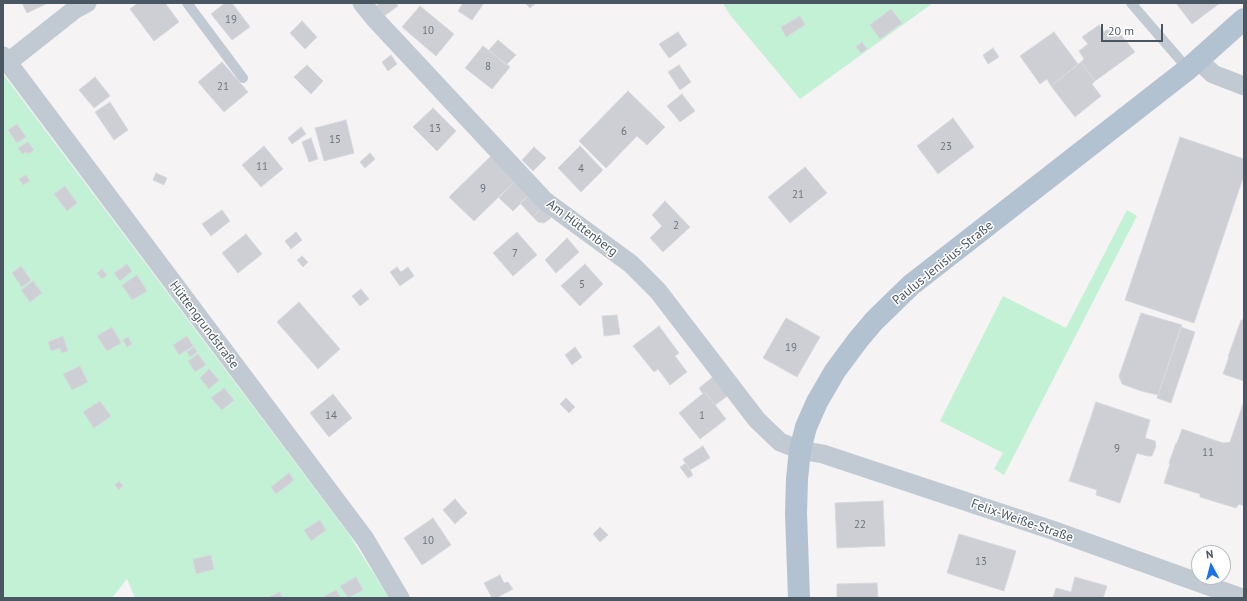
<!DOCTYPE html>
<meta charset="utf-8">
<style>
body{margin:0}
#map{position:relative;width:1247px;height:601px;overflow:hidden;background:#f5f3f3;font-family:"PT Sans",sans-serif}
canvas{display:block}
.frame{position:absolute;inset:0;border:4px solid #4a5661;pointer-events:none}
.north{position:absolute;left:1191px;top:545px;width:40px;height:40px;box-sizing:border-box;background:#fff;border:1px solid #b7bbc0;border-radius:50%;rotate:353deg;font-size:11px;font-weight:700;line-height:16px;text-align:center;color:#4a5661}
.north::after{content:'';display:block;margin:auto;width:14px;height:18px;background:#1a73e8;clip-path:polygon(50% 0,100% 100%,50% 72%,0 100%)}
.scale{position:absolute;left:1101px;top:24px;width:62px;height:18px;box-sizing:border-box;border:2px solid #4a5661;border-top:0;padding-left:5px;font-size:12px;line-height:14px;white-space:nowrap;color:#4a5661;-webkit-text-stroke:3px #fff;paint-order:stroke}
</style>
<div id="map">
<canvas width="1247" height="601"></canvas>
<div class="frame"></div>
<div class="north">N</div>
<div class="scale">20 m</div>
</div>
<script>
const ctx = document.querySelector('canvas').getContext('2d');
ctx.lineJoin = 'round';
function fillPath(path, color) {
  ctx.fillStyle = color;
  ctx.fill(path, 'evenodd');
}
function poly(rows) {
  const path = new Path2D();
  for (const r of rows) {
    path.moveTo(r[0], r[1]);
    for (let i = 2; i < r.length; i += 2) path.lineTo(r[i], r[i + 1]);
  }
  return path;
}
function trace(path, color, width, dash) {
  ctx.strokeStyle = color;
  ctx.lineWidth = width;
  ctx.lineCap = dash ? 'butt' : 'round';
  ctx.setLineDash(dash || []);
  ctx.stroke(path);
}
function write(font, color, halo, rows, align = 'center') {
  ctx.font = font + ' "PT Sans",sans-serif';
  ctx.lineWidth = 3;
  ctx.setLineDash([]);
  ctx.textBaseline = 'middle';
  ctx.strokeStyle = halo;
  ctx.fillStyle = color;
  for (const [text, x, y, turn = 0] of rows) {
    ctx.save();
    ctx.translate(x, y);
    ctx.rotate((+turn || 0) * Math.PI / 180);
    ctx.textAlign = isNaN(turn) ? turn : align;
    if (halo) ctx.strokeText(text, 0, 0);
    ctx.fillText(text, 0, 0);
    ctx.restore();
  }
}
const green = poly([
 [723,3,933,3,800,99,730,15],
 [3,74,348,533,389,598,135,598,127,579,112,598,3,598],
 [1127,210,1137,216,1004,475,994,469,1003,453,940,421,1003,296,1066,328]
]);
const building = poly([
 [22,3,48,3,27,13,22,3],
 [138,3,165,3,179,22,154,41,130,9,138,3],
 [225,3,232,3,250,27,232,40,211,14,225,3],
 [380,3,396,3,398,6,384,16,376,6,380,3],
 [463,3,484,3,472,20,458,11,463,3],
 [525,3,536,3,530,8,525,3],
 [1176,3,1220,3,1192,24,1176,3],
 [420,6,454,34,436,56,402,27,420,6],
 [891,9,902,23,880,39,870,25,891,9],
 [800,16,805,25,786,37,781,27,800,16],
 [302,21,317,37,305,49,290,33,302,21],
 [1099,25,1104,32,1113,25,1135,52,1095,81,1081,62,1084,59,1079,51,1088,44,1082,37,1099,25],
 [678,32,687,45,669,58,659,44,678,32],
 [1054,32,1078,64,1051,86,1047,79,1040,84,1020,56,1054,32],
 [498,40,516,55,506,65,489,50,498,40],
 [862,42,867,49,861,53,856,47,862,42],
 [483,46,510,67,492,89,465,68,483,46],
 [993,48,999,57,988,64,983,55,993,48],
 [391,55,397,64,388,71,382,62,391,55],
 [222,62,248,92,224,112,198,82,222,62],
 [1081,62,1095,81,1092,84,1101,96,1075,117,1051,86,1081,62],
 [307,65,323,81,311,94,294,77,307,65],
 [679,65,691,82,680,90,668,72,679,65],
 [95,77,110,96,94,108,79,90,95,77],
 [628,91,665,127,647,145,637,136,606,168,579,141,628,91],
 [682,94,695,111,680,122,667,106,682,94],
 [110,102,128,130,114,140,95,112,110,102],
 [433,108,456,131,437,151,413,127,433,108],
 [953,118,974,147,938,174,917,146,953,118],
 [346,120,354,153,324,161,315,128,346,120],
 [17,124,26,137,17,143,8,130,17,124],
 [301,127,306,134,292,144,288,138,301,127],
 [1180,137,1244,159,1244,175,1194,323,1125,300,1180,137],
 [311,138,318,159,309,162,302,142,311,138],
 [28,142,34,150,28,154,26,152,22,154,18,148,28,142],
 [264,146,283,169,261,187,242,165,264,146],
 [580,146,603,170,581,192,558,168,580,146],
 [534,147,546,158,533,171,522,160,534,147],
 [370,153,375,159,365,168,360,162,370,153],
 [491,156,515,181,474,221,449,197,491,156],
 [805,167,827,193,790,223,768,197,805,167],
 [156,173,167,178,164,185,153,180,156,173],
 [26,175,30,181,23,185,19,179,26,175],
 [515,181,529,195,513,211,499,198,515,181],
 [65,186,77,203,67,211,54,194,65,186],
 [529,195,541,208,533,217,520,203,529,195],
 [665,201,690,227,663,252,650,238,662,226,652,215,665,201],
 [541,208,551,218,544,223,538,222,533,217,541,208],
 [222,210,230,221,211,236,202,224,222,210],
 [296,232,302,240,291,249,285,241,296,232],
 [517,232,537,255,513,276,493,253,517,232],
 [246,234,262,254,238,273,222,253,246,234],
 [567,238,579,252,556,273,545,260,567,238],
 [302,256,308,262,303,267,297,260,302,256],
 [127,264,132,271,120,281,114,273,127,264],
 [585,264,603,284,580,306,561,286,585,264],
 [21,266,31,280,22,287,12,273,21,266],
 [397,267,401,272,408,267,414,276,400,286,390,272,397,267],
 [102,269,107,275,102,279,97,273,102,269],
 [137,275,147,291,132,300,122,285,137,275],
 [33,281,42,293,30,302,21,290,33,281],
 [361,289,369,299,360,306,352,296,361,289],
 [299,302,340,349,318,369,277,322,299,302],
 [1141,313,1182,325,1158,395,1141,391,1122,384,1119,376,1141,313],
 [617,315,620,334,604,336,602,316,617,315],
 [786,318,820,337,797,377,763,358,786,318],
 [1244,318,1244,381,1223,374,1229,357,1228,357,1241,320,1243,320,1244,318],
 [659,326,679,353,675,356,687,372,670,385,658,369,654,372,633,346,659,326],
 [112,327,121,343,107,351,97,336,112,327],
 [1181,327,1195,332,1171,403,1157,398,1181,327],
 [63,336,68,351,62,353,60,348,51,351,48,342,63,336],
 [187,336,193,346,179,355,173,345,187,336],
 [128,337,132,344,127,347,123,340,128,337],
 [194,347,197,352,190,357,187,352,194,347],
 [575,347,582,357,572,365,565,355,575,347],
 [198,354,206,365,195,372,188,361,198,354],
 [80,366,88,382,72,390,63,374,80,366],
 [209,369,219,380,209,389,200,378,209,369],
 [714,376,729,395,715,405,705,392,703,394,699,388,714,376],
 [224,388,234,400,222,410,211,398,224,388],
 [705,392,726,419,700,439,679,413,705,392],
 [333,394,352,418,329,437,310,413,333,394],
 [566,398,575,407,569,413,560,404,566,398],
 [100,401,111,416,94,428,83,412,100,401],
 [1244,401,1244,506,1239,504,1236,508,1200,497,1200,494,1164,483,1170,464,1169,463,1176,443,1177,443,1182,429,1223,443,1230,442,1244,401],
 [1096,402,1150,420,1145,438,1155,441,1156,446,1152,456,1147,456,1137,453,1120,503,1096,495,1097,490,1069,481,1096,402],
 [703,446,710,458,690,470,683,459,703,446],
 [686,463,693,475,688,478,680,467,686,463],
 [289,473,294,480,276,494,271,487,289,473],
 [119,481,123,486,119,490,115,485,119,481],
 [455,499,467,513,455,524,443,510,455,499],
 [883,501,885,546,837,548,835,503,883,501],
 [433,518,451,545,422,565,404,538,433,518],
 [320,520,326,530,311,541,304,530,320,520],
 [600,527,608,535,600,542,593,534,600,527],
 [959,534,1016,551,1004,591,947,573,959,534],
 [211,555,214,569,196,574,193,559,211,555],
 [500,575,504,583,508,582,513,589,496,598,492,598,484,583,500,575],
 [356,577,363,590,348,598,340,586,356,577],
 [1075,577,1107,586,1103,598,1053,598,1056,588,1071,592,1075,577],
 [877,583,878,598,837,598,837,584,877,583],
 [336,590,341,598,326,598,325,596,336,590],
 [280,592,282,598,267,598,280,592]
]);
const service = poly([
 [187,3,243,78],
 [1131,3,1188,69]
]);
const minor = poly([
 [362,3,375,19,545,201,631,264,658,291,757,420,780,442,800,450,823,454,1052,530,1242,598],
 [3,56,365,539,400,598],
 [1198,60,1213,74,1244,86],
 [7,63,74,10,87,3]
]);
const primary = poly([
 [799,598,796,513,797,479,800,450,806,427,817,402,835,371,858,340,874,321,911,285,1188,69,1244,19]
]);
const numberNames = [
 ["19",231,20],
 ["10",428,31],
 ["8",488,67],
 ["21",223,87],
 ["13",435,129],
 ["6",624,132],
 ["15",335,140],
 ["23",946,147],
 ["11",262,167],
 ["4",581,169],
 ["9",483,189],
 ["21",798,195],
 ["2",676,226],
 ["7",515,254],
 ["5",582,285],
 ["19",791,348],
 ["14",331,416],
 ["1",702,416],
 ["9",1117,449],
 ["11",1208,453],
 ["22",860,525],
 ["10",428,541],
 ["13",981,562]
];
const streetNames = [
 ["Am Hüttenberg",582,228,37],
 ["Paulus-Jenisius-Straße",943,263,-39],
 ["Hüttengrundstraße",204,325,53],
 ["Felix-Weiße-Straße",1022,521,19]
];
fillPath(green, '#c3f1d5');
fillPath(building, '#cdcfd5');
trace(building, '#d7d9de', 1);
trace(service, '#c1cad2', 10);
trace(minor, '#c1cad2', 19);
trace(primary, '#b3c2d1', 22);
write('11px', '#6b747e', null, numberNames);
write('13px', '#4a5661', '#fff', streetNames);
</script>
